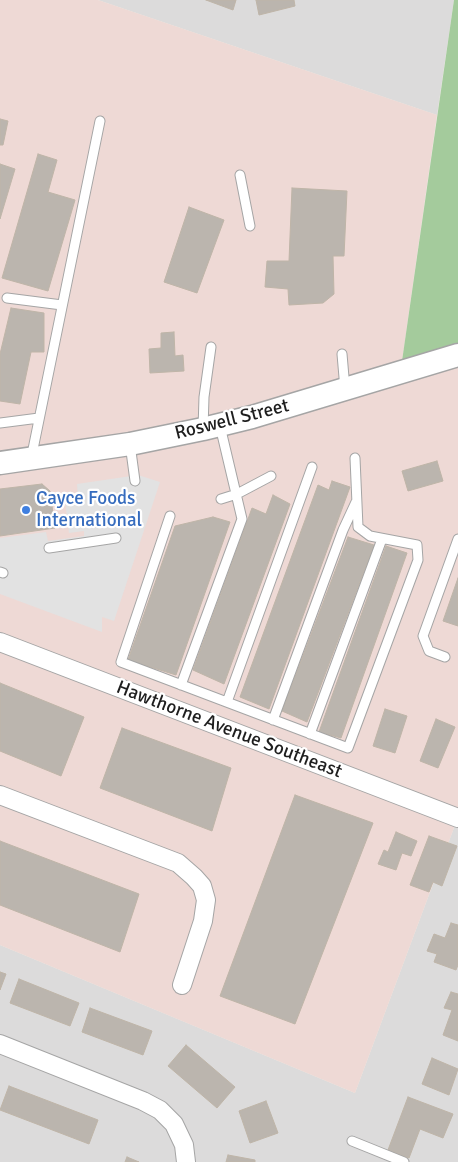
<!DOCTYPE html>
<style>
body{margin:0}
canvas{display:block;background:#eeece5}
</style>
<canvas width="458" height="1162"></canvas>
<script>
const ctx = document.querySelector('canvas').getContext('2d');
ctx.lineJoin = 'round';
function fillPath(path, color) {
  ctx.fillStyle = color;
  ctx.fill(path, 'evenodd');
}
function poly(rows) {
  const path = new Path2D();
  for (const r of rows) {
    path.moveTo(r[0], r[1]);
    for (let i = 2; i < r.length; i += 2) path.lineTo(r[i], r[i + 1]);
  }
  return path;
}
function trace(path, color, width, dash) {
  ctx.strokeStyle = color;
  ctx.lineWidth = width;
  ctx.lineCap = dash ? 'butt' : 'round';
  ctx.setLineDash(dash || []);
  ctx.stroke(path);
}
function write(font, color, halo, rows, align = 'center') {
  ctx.font = font + ' Signika,sans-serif';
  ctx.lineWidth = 4.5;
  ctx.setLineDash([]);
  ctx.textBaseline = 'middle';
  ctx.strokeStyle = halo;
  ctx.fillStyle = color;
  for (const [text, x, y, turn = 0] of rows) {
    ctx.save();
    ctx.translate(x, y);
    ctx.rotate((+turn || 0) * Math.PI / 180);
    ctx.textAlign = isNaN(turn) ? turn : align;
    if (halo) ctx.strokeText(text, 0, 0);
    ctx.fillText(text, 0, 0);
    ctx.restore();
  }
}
const residential = poly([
 [98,0,454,0,437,115],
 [458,817,458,1162,0,1162,0,945,355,1093]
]);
const commercial = poly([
 [0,0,98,0,437,115,400,375,458,360,458,817,355,1093,0,945]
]);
const forest = poly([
 [454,0,458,0,458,360,400,375]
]);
const parking = poly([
 [138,475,160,482,114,621,102,617,102,632,0,594,0,538,46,532,48,541,84,536,84,531,69,533,65,501,78,499,77,484]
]);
const building = poly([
 [206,0,236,0,233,10,206,0],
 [256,0,294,0,295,6,259,15,256,0],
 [0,119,8,121,3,145,0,145,0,119],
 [38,154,57,160,48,192,75,200,48,291,2,278,38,154],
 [0,164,15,169,0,219,0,164],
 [292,188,347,191,344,256,333,256,334,294,323,303,289,305,288,289,265,287,267,261,289,261,292,188],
 [189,207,224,220,197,293,164,282,189,207],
 [11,308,44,313,44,352,31,352,20,404,0,401,0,354,11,308],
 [174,332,175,356,183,355,184,371,150,373,149,349,161,348,161,333,174,332],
 [437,461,443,481,408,491,402,471,437,461],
 [332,481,350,487,269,709,240,697,318,485,329,490,332,481],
 [42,484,50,491,55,528,0,536,0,489,42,484],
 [273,495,290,504,224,684,193,670,252,508,266,514,273,495],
 [213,517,230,522,176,675,128,660,175,526,213,517],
 [348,537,374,545,307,722,282,711,348,537],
 [386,546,407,553,341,738,319,732,386,546],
 [458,578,458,626,443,621,458,578],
 [0,683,84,717,61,776,0,751,0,683],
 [385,709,407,716,395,753,373,746,385,709],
 [436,719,455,727,438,768,420,761,436,719],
 [122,728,231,768,212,831,100,788,122,728],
 [295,795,373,823,295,1024,220,996,295,795],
 [396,832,417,841,411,856,402,853,396,870,378,864,384,850,388,852,396,832],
 [429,836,457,846,442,886,433,882,429,892,410,885,429,836],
 [0,841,139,894,120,952,0,905,0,841],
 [451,923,458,925,458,965,456,970,434,962,437,954,427,951,434,934,445,938,451,923],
 [0,972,6,974,0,990,0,972],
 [19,979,79,1003,70,1026,10,1003,19,979],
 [451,992,458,994,458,1041,443,1035,452,1010,444,1008,451,992],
 [90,1008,152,1031,143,1055,82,1032,90,1008],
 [186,1045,235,1087,217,1108,168,1066,186,1045],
 [432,1058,458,1069,449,1095,422,1084,432,1058],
 [9,1086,98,1120,89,1144,0,1110,9,1086],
 [408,1097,453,1114,443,1138,420,1129,409,1158,388,1150,408,1097],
 [266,1101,278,1133,250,1143,239,1111,266,1101],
 [228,1155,255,1160,255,1162,226,1162,228,1155],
 [127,1157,139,1162,125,1162,127,1157]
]);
const service = poly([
 [240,175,250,226],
 [7,298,62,305],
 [342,354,345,389],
 [0,423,39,418],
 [203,429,204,397,211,347],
 [130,444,135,481],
 [31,459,100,121],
 [221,499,237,494,271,476],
 [170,516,121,662,348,748,418,560,417,545,370,536,358,527,355,458],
 [49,548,116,538],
 [0,572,3,573],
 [445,657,429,651,423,636,458,539],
 [181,685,242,519,220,426],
 [227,702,312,467],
 [273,720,343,530,356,502],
 [310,734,382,539],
 [352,1141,404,1162]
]);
const minor = poly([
 [0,642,458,818],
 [0,795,178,863,194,877,202,886,206,900,203,921,182,985],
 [0,1044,143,1101,160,1110,174,1124,184,1145,186,1162]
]);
const tertiary = poly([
 [0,463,130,444,203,429,252,417,458,355]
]);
const markers = [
 [26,510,5,"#3f7fe0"]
];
const streetNames = [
 ["Roswell Street",232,420,-14],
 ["Hawthorne Avenue Southeast",229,730,21]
];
const shopNames = [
 ["Cayce Foods",36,499],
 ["International",36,521]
];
fillPath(residential, '#dcdbdb');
fillPath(commercial, '#eed9d5');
fillPath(forest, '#a4cb9c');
fillPath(parking, '#e2e2e2');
fillPath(building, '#bbb5ae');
trace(building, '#bfb5a8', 1);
trace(service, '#a5a5a5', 11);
trace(minor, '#a5a5a5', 20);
trace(tertiary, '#a5a5a5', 25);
trace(service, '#fff', 9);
trace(minor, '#fff', 18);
trace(tertiary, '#fff', 22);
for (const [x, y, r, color] of markers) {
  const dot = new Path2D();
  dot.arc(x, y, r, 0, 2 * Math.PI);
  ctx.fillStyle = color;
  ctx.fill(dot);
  trace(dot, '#fff', 2);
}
write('19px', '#1e1e1e', '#fff', streetNames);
write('19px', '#366cbe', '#fff', shopNames, 'left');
</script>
